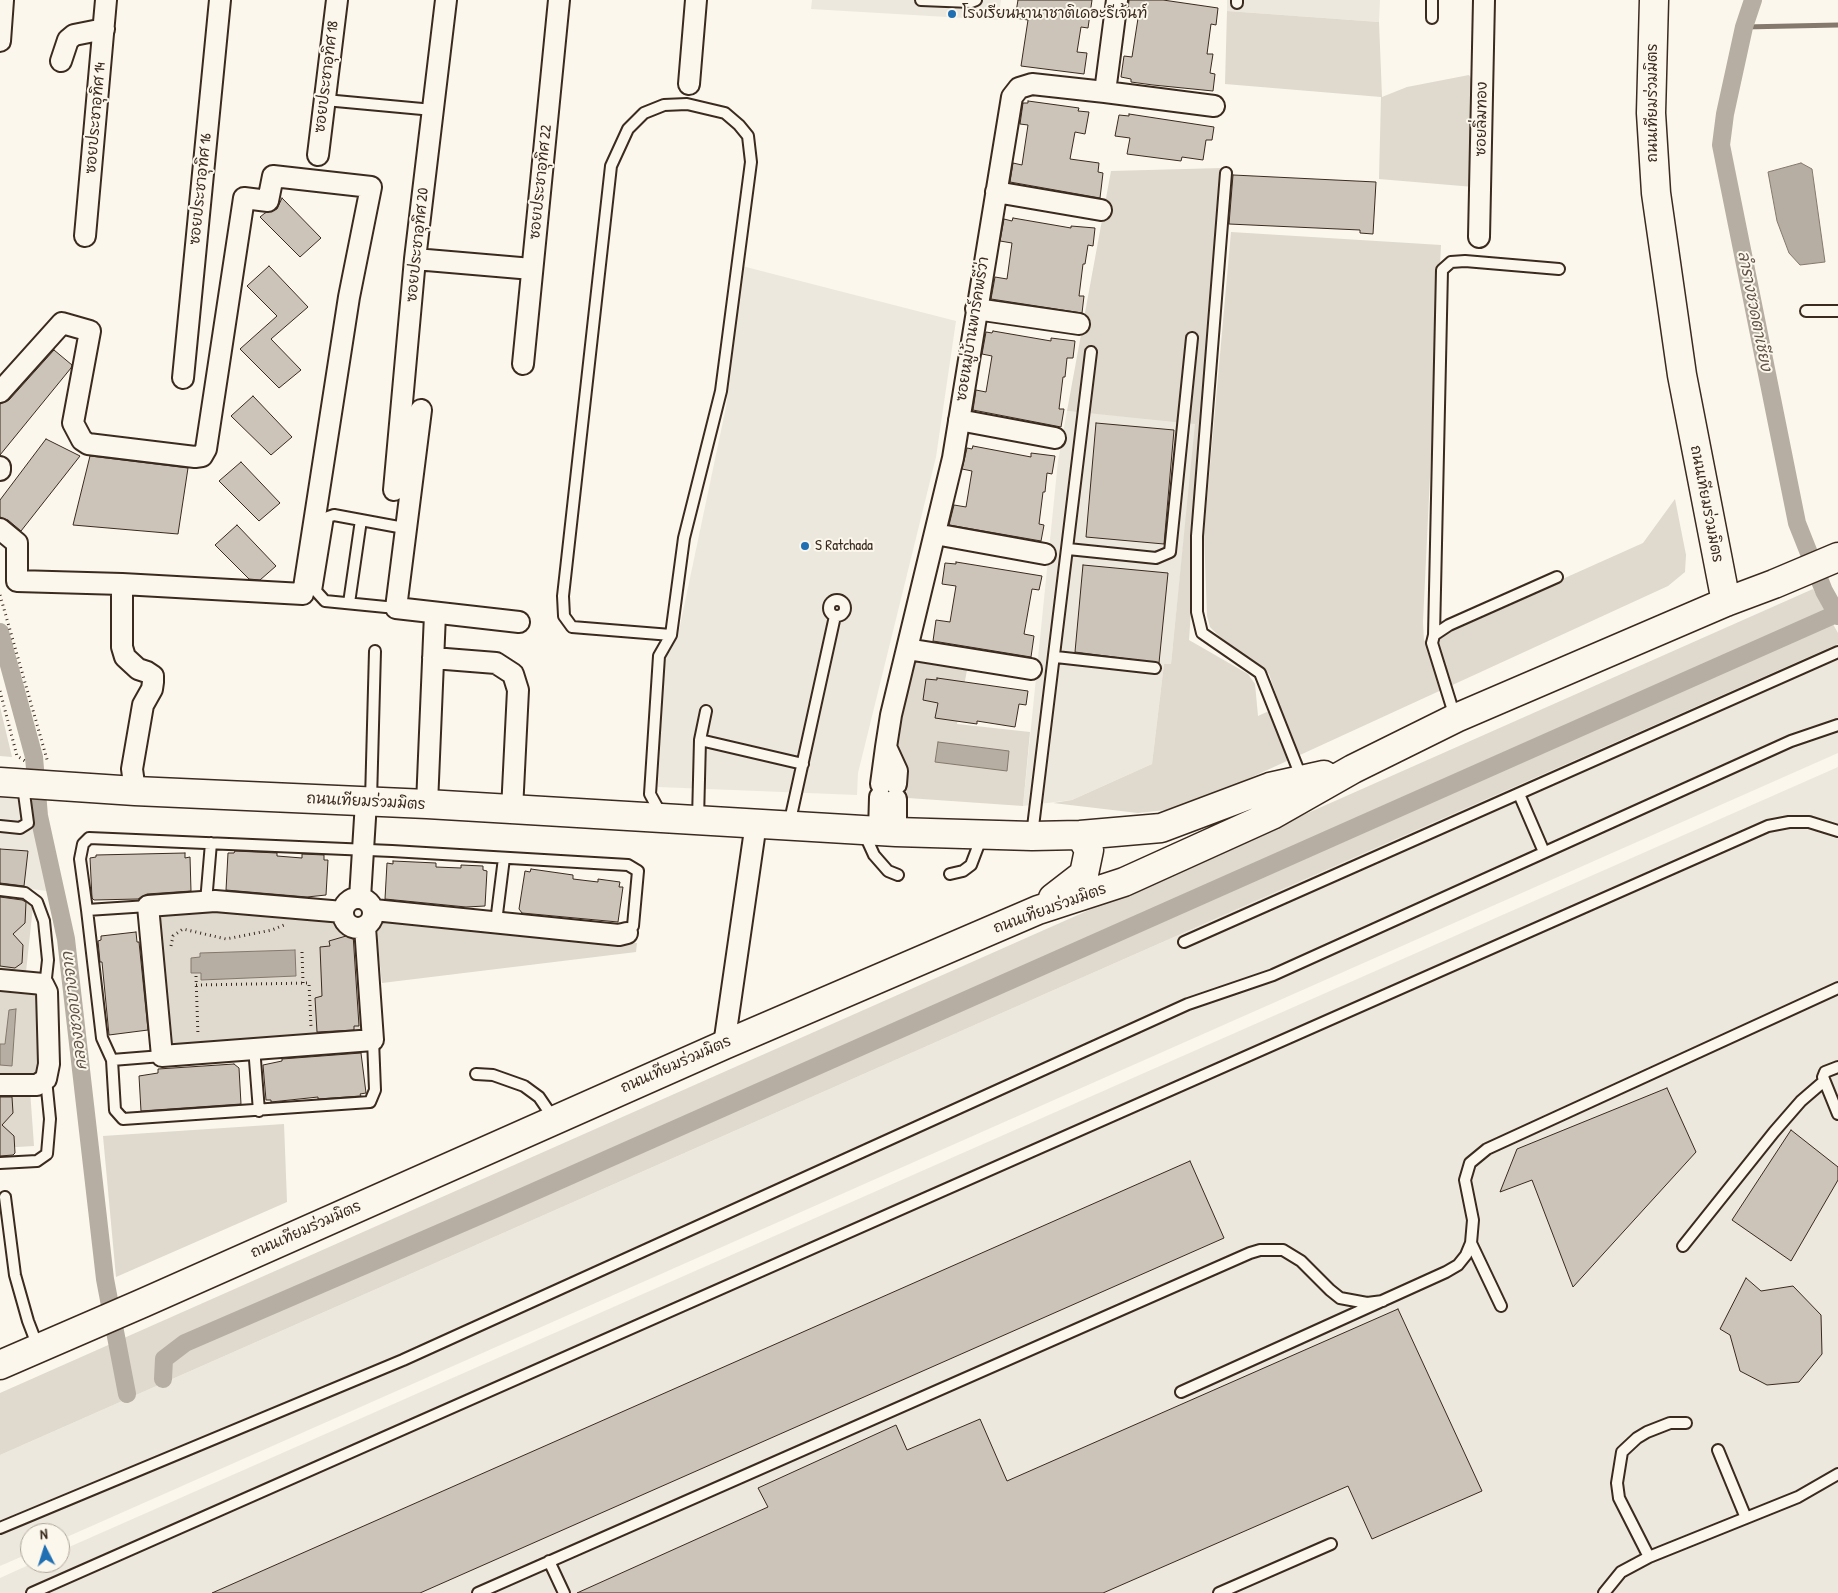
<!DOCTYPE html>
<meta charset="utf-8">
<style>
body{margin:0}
#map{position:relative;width:1838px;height:1593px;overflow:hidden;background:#fbf7ec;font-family:"Patrick Hand",sans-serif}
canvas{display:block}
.north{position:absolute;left:20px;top:1523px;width:50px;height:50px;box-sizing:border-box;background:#fbf7ec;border:1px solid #aea59a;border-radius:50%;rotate:355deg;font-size:14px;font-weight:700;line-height:20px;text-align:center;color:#3b2a1e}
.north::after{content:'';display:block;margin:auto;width:18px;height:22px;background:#1f6fb2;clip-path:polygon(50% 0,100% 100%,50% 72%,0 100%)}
</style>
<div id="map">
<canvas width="1838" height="1593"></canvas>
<div class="north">N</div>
</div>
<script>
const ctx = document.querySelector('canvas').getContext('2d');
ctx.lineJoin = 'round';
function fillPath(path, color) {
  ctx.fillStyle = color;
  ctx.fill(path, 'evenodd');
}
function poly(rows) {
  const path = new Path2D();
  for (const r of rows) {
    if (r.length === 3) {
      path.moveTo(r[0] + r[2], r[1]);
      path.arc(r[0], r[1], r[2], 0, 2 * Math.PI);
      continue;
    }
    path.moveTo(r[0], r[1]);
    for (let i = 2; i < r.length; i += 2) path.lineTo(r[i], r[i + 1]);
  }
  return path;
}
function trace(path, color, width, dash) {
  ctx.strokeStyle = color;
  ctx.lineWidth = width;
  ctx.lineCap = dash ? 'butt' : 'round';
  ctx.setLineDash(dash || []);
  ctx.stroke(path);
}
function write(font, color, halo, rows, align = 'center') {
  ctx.font = font + ' "Patrick Hand","Playpen Sans Thai",sans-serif';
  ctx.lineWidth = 4;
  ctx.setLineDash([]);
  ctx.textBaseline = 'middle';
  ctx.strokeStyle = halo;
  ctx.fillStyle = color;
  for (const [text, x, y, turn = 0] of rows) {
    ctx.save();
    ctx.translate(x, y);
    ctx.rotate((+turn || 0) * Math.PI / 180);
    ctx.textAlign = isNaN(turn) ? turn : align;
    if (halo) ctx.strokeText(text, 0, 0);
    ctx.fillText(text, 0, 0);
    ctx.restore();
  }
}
const built = poly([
 [812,0,1001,0,998,20,811,9],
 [1227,0,1380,0,1379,22,1227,11],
 [742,266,956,321,936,457,858,773,857,795,658,787,664,657,678,635,726,407],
 [1067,411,1196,423,1171,664,1164,664,1152,764,1072,800,1023,806,1058,461],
 [1838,644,1838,753,60,1540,60,1533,30,1533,30,1553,0,1566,0,1455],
 [1838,767,1838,1593,0,1593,0,1578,33,1563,60,1563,60,1551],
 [0,796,30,797,47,891,0,885]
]);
const green = poly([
 [1227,11,1379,22,1382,97,1407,87,1469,75,1477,88,1474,187,1379,179,1381,97,1225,84],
 [1222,168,1189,640,1248,674,1255,684,1258,716,1280,706,1269,674,1219,636,1210,627,1207,616,1204,533,1231,232,1441,245,1423,622,1424,641,1643,543,1675,499,1686,555,1685,572,1668,586,1215,794,1166,810,1138,813,1053,803,1072,800,1152,764,1164,664,1171,664,1195,424,1067,411,1111,171],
 [1813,589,1838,633,1838,644,0,1455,0,1393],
 [909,661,967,670,957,724,1030,732,1023,806,908,798,896,744],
 [0,707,12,757,0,756],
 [0,895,17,895,33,906,26,972,0,971],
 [204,908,335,914,344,927,361,934,367,1032,171,1048,158,911],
 [379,922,637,943,636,952,382,983,377,940],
 [0,986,40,992,38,1078,0,1077],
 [0,1090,30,1090,34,1146,0,1148],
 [284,1124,287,1202,116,1277,103,1136]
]);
const water = poly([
 [1801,163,1812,169,1825,262,1800,265,1789,253,1777,221,1768,172,1801,163],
 [938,742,1009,751,1007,771,935,762,938,742],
 [295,950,296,976,201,980,201,973,191,973,191,958,200,957,200,953,295,950],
 [16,1009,12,1066,0,1065,0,1044,5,1044,9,1010,16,1009]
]);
const stream = poly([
 [1744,27,1838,25]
]);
const canal = poly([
 [1753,0,1744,27,1725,114,1721,145,1797,523,1824,591,1838,616],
 [0,632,34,757,39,816,66,939,105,1279,127,1394],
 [163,1379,164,1359,185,1343,495,1209,1836,614]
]);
const building = poly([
 [1018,0,1092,0,1088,28,1081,27,1077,52,1087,53,1084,74,1021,66,1028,20,1015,18,1018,0],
 [1129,0,1163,0,1218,8,1216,25,1211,24,1207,54,1213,54,1210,73,1215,74,1213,91,1153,85,1131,82,1131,79,1121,77,1124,56,1132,57,1139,12,1128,11,1129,0],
 [1028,101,1079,108,1078,111,1089,112,1085,134,1075,132,1070,159,1099,163,1098,172,1103,173,1100,198,1010,182,1013,163,1022,165,1028,125,1020,124,1023,103,1028,103,1028,101],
 [1129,114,1214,127,1212,140,1206,140,1203,160,1182,157,1181,161,1127,154,1130,138,1115,136,1119,115,1129,116,1129,114],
 [1233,175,1376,182,1373,234,1360,233,1360,230,1229,224,1233,175],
 [282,198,321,238,300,257,260,217,265,213,277,209,282,198],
 [1013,218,1071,228,1071,226,1095,228,1093,246,1088,245,1085,264,1083,264,1079,296,1084,296,1082,313,991,299,995,277,1007,279,1012,243,1000,241,1004,219,1012,221,1013,218],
 [269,266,308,307,271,339,301,370,279,388,240,349,277,316,247,286,269,266],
 [993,331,1051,341,1051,338,1075,341,1073,358,1067,358,1065,377,1063,377,1059,409,1064,409,1061,427,973,410,976,390,986,392,992,356,982,354,986,332,992,333,993,331],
 [54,350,72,365,71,368,0,455,0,404,9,400,54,350],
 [253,396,292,437,271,455,231,416,253,396],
 [1096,423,1174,430,1164,544,1086,537,1096,423],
 [46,439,80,456,21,531,8,520,0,517,0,500,46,439],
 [973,446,1031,457,1031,453,1055,456,1052,474,1047,473,1045,492,1043,492,1039,524,1044,525,1041,541,949,525,954,505,966,507,972,471,962,469,967,448,972,449,973,446],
 [90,456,188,468,178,534,73,525,90,456],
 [241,462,280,503,259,521,219,481,241,462],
 [237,525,276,566,260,580,249,579,215,545,237,525],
 [956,562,1042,576,1039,590,1032,589,1024,634,1034,636,1031,657,933,641,936,620,950,622,956,586,942,584,945,563,956,564,956,562],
 [1083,565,1168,573,1159,663,1075,652,1083,565],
 [937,678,1028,691,1026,705,1019,704,1015,727,977,721,977,724,935,718,938,703,923,700,926,679,937,680,937,678],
 [0,849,28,851,24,886,0,883,0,849],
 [235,851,277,853,277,856,302,858,302,854,324,855,324,860,328,860,326,895,307,897,226,890,228,853,234,853,235,851],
 [185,853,185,858,190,857,191,891,147,894,138,899,94,900,92,898,90,858,96,857,96,855,185,853],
 [393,861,436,863,436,867,461,868,461,865,483,866,483,870,487,871,485,906,466,907,385,899,387,863,393,864,393,861],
 [531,869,573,875,573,879,598,882,598,879,620,882,619,887,623,887,618,922,522,913,519,909,525,871,530,872,531,869],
 [0,897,22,900,26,902,25,923,13,934,23,945,22,963,15,968,0,966,0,897],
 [136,932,137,942,139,942,148,1030,109,1035,102,962,100,962,98,941,101,940,101,936,136,932],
 [353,934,359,1026,354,1026,354,1030,317,1032,315,998,322,996,320,947,330,946,329,941,353,934],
 [361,1053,366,1093,360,1094,361,1096,318,1099,318,1097,271,1102,271,1100,266,1100,263,1065,282,1061,282,1059,361,1053],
 [234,1064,239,1068,241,1104,141,1111,139,1076,158,1073,158,1069,234,1064],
 [1667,1088,1696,1152,1573,1287,1532,1180,1500,1192,1517,1149,1667,1088],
 [0,1097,12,1097,13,1113,2,1125,14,1136,15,1153,13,1155,0,1156,0,1097],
 [1791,1130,1838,1167,1838,1180,1791,1261,1732,1220,1791,1130],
 [1190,1161,1224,1238,420,1593,212,1593,1190,1161],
 [1746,1278,1761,1291,1793,1286,1821,1315,1822,1354,1799,1382,1767,1385,1740,1371,1730,1335,1720,1329,1746,1278],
 [1398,1309,1482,1491,1372,1539,1348,1486,1103,1593,577,1593,768,1507,758,1488,896,1425,907,1450,980,1419,1007,1481,1398,1309]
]);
const path = poly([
 [0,595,48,763],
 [0,691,17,756,25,761],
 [171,946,173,936,183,929,226,939,272,930,284,925],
 [302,952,303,983],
 [196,976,198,1036],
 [196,985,309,983,311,1027]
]);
const lane = poly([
 [921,0,971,2,976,0],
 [1432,0,1432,18],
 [1237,3,1237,0],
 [325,100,433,110],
 [1226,173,1197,536,1197,612,1202,633,1260,673,1302,779],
 [1806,311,1838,311],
 [1068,549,1156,558,1170,552,1192,338],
 [837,608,8],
 [349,603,361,520],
 [396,608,325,601,316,591,328,517,334,515,404,528],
 [1434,635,1442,270,1451,262,1465,261,1559,269],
 [1056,657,1155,668],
 [1455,717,1432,643,1434,635,1449,625,1557,577],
 [700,740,803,764],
 [1519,794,1544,852],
 [371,800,375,651],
 [662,816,650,794,659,656,671,635,684,538,721,391,751,162,748,136,739,125,725,113,687,104,664,105,644,113,628,129,611,166,563,596,564,616,572,627,671,635],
 [698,819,700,740,706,711],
 [789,825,835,616],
 [0,826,20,828,28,823,23,786],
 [864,833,874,855,888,871,898,875],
 [1032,835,1091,352],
 [950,874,963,871,971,865,982,836],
 [0,890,25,893,37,902,44,921,48,960,45,987],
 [206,902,211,843],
 [148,906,87,910,102,1038,112,1060,115,1110,123,1119,370,1102,375,1090,373,1040],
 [87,910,80,859,83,844,89,838,392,851,628,865,638,871,633,926,627,933],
 [496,922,504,858],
 [1184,942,1838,652],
 [254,1047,259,1111],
 [112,1060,162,1056],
 [1838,1067,1825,1072,1823,1077,1838,1114],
 [476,1074,493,1075,524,1086,539,1097,554,1119],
 [0,1163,37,1161,47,1154,50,1119,46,1079],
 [5,1197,15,1275,28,1321,38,1347],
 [1683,1246,1774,1132,1801,1101,1823,1082],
 [1501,1306,1471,1243,1473,1220,1465,1180,1470,1163,1487,1149,1838,988],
 [1181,1392,1446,1272,1458,1265,1466,1255,1471,1243],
 [1718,1450,1746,1518],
 [0,1528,403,1360,1188,1004,1273,975,1791,741,1838,725],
 [1649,1557,1619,1498,1617,1483,1622,1452,1637,1438,1647,1432,1670,1423,1686,1423],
 [549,1561,564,1593],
 [32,1593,1768,826,1789,822,1809,822,1838,831],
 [478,1593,1250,1253,1260,1250,1283,1250,1301,1261,1330,1290,1340,1298,1367,1303,1383,1301],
 [1219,1593,1331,1544],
 [1604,1593,1621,1572,1649,1557,1798,1497,1838,1474]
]);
const street = poly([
 [0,41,3,0],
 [61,61,68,40,74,35,104,29],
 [689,84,696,0],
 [1105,92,1214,106],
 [318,155,337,0],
 [996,192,1101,210],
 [85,236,106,0],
 [1479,237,1484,0],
 [415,259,532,269],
 [976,309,1079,324],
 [523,364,559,0],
 [183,378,220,0],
 [0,392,62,323,90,331,73,423,82,440,88,444,195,457,202,456,206,449,244,198,268,201,273,176,371,187,349,297,303,594,122,584,17,581,17,543,0,529],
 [421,410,396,608,519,622],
 [959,420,1055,438],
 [0,467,0,470],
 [394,490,415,259,446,0],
 [935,534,1045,554],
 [122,584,122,647,125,657,138,669,147,672,153,676,153,682,152,689,143,705,132,769,135,791],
 [907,649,1031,669],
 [433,658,496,663,513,674,518,690,512,810],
 [886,747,891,715,953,458,1012,97,1019,88,1032,84,1105,92,1117,0],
 [881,784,886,747,897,771,896,784],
 [427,804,435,614],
 [879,831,880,797],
 [896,832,896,799],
 [358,913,15],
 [360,898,366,802],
 [374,910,619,935,627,933],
 [343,912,215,901,148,906,162,1056,373,1040,365,927],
 [0,980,43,984,47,992,49,1064,46,1079,37,1085,0,1085],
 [724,1045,756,823]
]);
const secondary = poly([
 [1654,0,1651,113,1656,193,1682,375,1726,602],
 [0,782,135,791,427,804,896,832,1032,836,1080,835,1161,828,1270,787,1324,775],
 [1053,898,1084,874,1089,850,1080,835],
 [0,1365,143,1303,724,1045,1038,910,1124,882,1272,815,1353,769,1456,718,1726,602,1774,584,1838,557]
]);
const markers = [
 [952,14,5,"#1f6fb2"],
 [805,546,5,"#1f6fb2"]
];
const poiNames = [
 ["โรงเรียนนานาชาติเดอะรีเจ้นท์",962,14],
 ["S Ratchada",815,546]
];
const streetNames = [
 ["ซอยประชาอุทิศ 18",327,77,-83],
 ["ถนนเทียมร่วมมิตร",1653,103,-90],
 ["ซอยประชาอุทิศ 14",96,118,-85],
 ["ซอยลิ่มทอง",1482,119,-89],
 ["ซอยประชาอุทิศ 22",541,182,-84],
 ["ซอยประชาอุทิศ 16",201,189,-84],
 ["ซอยประชาอุทิศ 20",418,245,-84],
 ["ซอยหมู่บ้านพาร์คพรีว่า",973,329,-81],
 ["ถนนเทียมร่วมมิตร",1706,504,79],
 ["ถนนเทียมร่วมมิตร",366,802,3],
 ["ถนนเทียมร่วมมิตร",1050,909,-20],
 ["ถนนเทียมร่วมมิตร",676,1065,-24],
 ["ถนนเทียมร่วมมิตร",306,1230,-24]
];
const waterNames = [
 ["ลำรางชวดตาเชียง",1754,311,79],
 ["คลองชวดบางจาก",75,1011,-97]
];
fillPath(built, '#ede8dd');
fillPath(green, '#dfd9ce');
fillPath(water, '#b6aea2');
trace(water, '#85796d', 1);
trace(stream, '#85796d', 5);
trace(canal, '#b6aea2', 18);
fillPath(building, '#ccc4b9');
trace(building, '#3b2a1e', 1);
trace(lane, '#3b2a1e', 14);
trace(street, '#3b2a1e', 24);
trace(secondary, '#3b2a1e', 31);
trace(path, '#3b2a1e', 3, [1, 4]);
trace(lane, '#fbf7ec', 10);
trace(street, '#fbf7ec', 20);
trace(secondary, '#fbf7ec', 28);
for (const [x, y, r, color] of markers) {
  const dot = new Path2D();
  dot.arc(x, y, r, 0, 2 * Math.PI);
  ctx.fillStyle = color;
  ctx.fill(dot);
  trace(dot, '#fbf7ec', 2);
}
write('15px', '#3b2a1e', '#fbf7ec', poiNames, 'left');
write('15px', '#3b2a1e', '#fbf7ec', streetNames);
write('italic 16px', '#605246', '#fbf7ec', waterNames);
</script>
